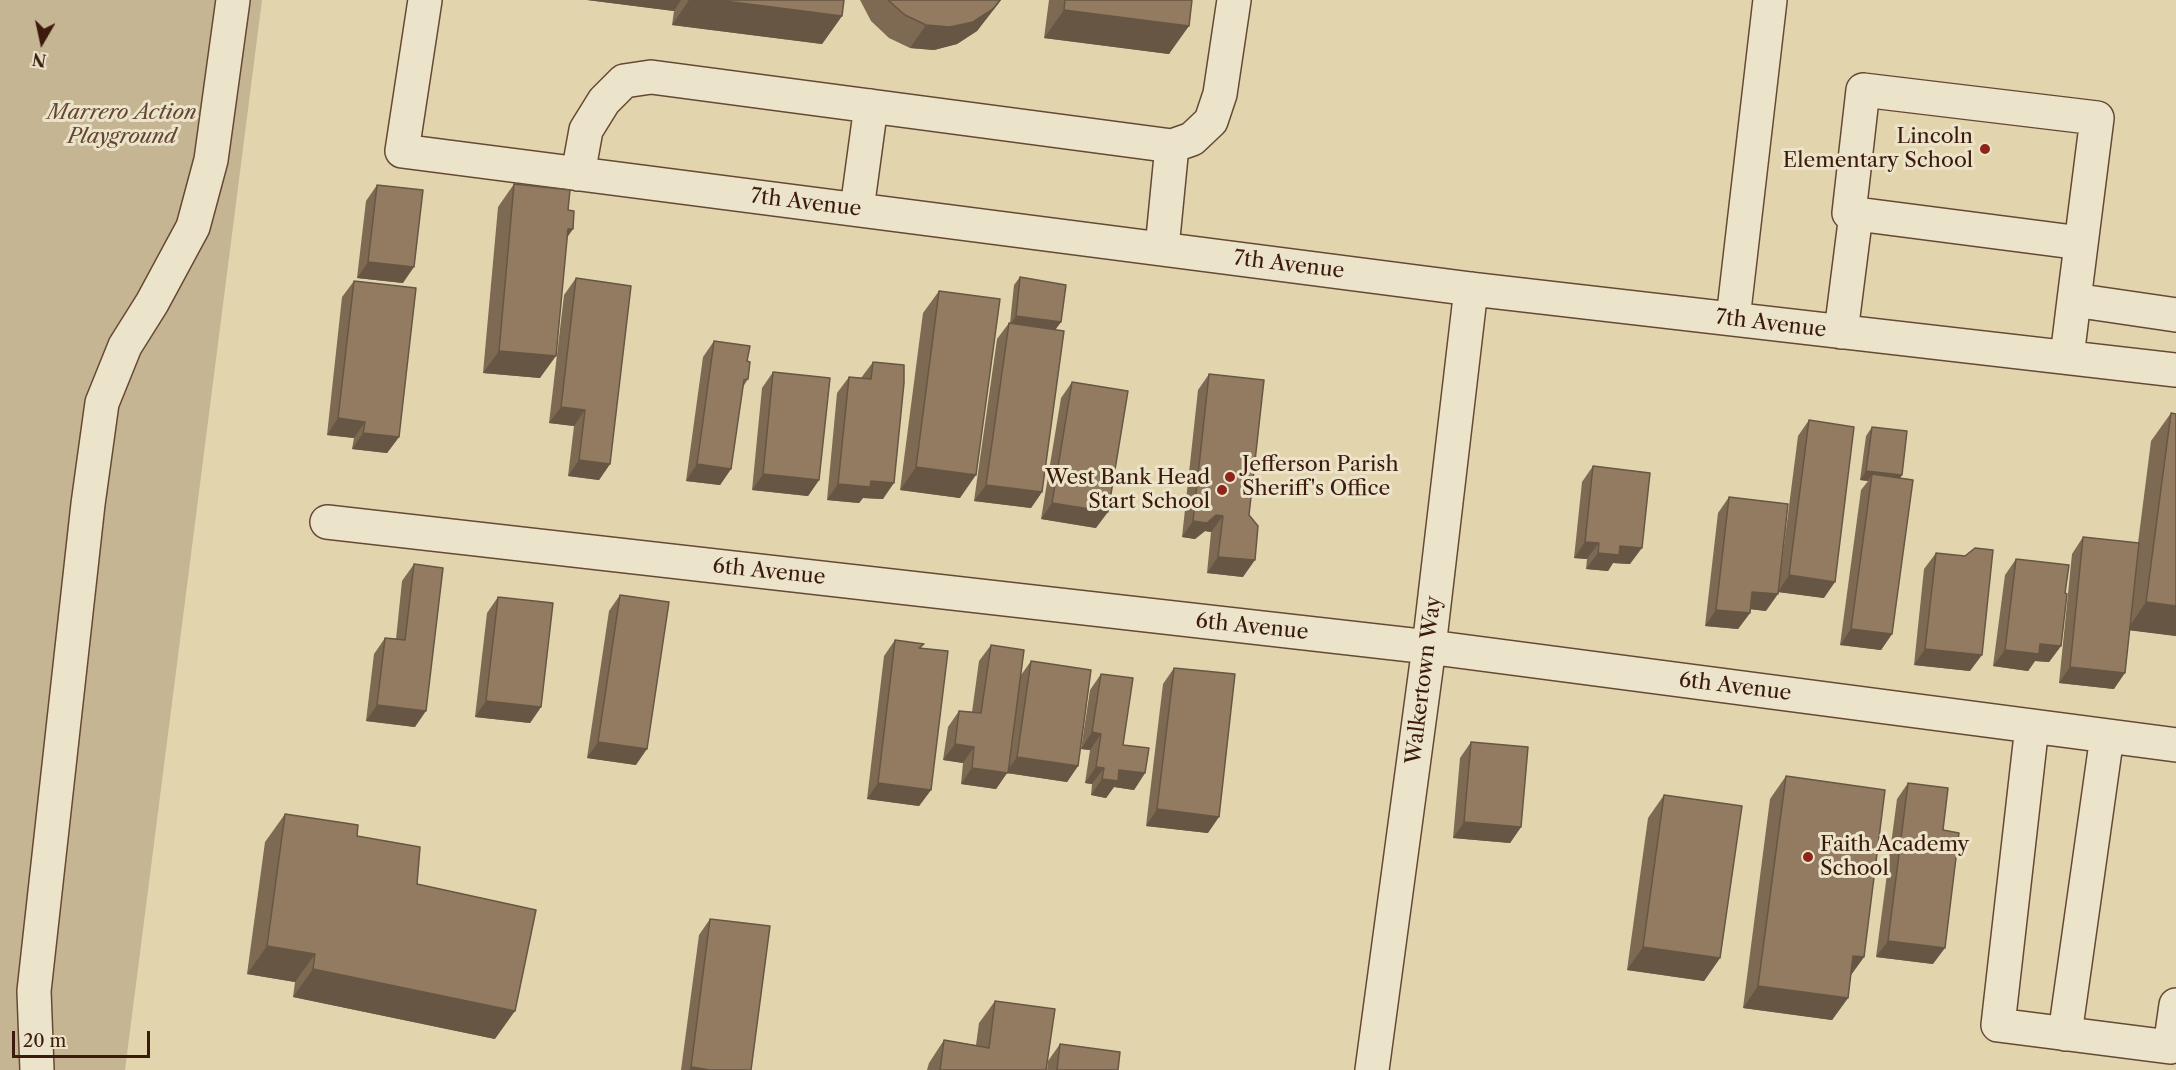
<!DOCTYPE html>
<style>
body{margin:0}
#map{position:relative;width:2176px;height:1070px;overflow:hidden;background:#e2d5ae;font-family:"Libre Caslon Text",serif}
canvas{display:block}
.north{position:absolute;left:12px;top:12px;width:60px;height:60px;-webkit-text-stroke:4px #ece4ca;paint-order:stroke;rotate:189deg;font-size:16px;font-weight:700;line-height:24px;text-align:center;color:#3c1a0c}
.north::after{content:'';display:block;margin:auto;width:21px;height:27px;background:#3c1a0c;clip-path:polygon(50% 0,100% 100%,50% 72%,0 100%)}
.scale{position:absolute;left:12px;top:1031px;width:138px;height:27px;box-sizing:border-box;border:3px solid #3c1a0c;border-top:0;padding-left:8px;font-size:18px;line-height:21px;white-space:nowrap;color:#3c1a0c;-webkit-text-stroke:4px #ece4ca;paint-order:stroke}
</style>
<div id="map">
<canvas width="2176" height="1070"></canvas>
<div class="north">N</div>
<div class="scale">20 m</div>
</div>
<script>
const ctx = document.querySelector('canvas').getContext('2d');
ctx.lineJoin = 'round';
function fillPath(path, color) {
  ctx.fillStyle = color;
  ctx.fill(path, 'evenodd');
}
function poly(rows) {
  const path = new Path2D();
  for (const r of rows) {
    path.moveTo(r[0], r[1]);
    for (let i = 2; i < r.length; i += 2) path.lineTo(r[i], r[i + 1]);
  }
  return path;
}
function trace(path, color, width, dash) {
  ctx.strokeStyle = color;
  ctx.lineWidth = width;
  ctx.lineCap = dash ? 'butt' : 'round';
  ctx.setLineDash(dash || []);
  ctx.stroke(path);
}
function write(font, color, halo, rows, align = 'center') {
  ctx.font = font + ' "Libre Caslon Text",serif';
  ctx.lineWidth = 6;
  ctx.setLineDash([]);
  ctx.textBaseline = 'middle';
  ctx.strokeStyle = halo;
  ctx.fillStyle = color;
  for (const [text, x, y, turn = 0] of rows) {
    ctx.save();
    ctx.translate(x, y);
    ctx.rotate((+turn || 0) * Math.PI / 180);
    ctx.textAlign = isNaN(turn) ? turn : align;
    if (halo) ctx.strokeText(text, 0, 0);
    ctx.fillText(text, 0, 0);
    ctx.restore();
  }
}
const green = poly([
 [0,0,262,0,125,1070,0,1070]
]);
const minor = poly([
 [425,0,402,151,1471,289,2176,370],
 [578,174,586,130,604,101,624,81,651,77,1172,146],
 [857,209,871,106],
 [2081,243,1849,213,1863,90,2097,118,2074,300,2176,315],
 [1162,248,1172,146,1192,139,1211,121,1220,94,1234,0],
 [1733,319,1770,0],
 [1841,332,1856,214],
 [2067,357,2074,300],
 [327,522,1429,647,2176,745],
 [2032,726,1998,1025,2170,1047,2176,1005],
 [2065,1034,2107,736],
 [37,1070,34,991,88,504,102,403,125,346,152,303,193,227,211,160,233,0],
 [1372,1070,1429,647,1471,289]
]);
const wall = poly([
 [587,0,844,0,842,16,822,44,672,25,674,11],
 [860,0,1001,0,977,31,957,44,934,50,910,48,889,38,871,21],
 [1049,0,1192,0,1169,54,1044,38],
 [514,184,567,238,540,378,483,373,498,207],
 [377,185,403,283,357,278,366,201],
 [1020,277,1061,322,1055,330,1042,492,1031,508,974,501,997,339,1009,323,1010,323,1014,285],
 [576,278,610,464,599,480,568,476,574,426,549,423,564,295],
 [354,281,399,437,387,453,352,449,354,438,327,435,342,297],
 [939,291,960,498,900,490,923,313],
 [714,341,747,361,748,379,743,387,731,469,720,485,686,481,703,357],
 [873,362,883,499,863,498,859,503,827,500,837,393,849,377,861,378],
 [773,372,819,480,808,496,752,490,762,388],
 [1209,374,1249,515,1243,577,1207,573,1211,532,1205,531,1195,539,1182,537,1198,390],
 [1072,382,1096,528,1041,519,1061,398],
 [2171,413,2176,636,2130,630,2114,689,2059,683,2072,554,2083,537,2138,543,2151,441],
 [1809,420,1824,598,1778,592,1798,436],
 [1872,427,1902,475,1900,478,1892,634,1881,650,1840,645,1861,490,1868,481,1860,480,1866,436],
 [1593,466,1630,564,1613,563,1608,571,1586,569,1587,559,1574,558,1582,482],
 [1729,497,1766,611,1750,609,1750,613,1738,629,1705,626,1718,513],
 [1936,553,1970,671,1914,665,1924,569],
 [2016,559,2065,593,2061,646,2049,662,2035,661,2028,671,1993,666,2005,575],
 [414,564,415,727,366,721,374,654,385,638,396,639,402,581],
 [620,595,636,765,587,758,609,611],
 [498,597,541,707,530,723,475,717,487,613],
 [895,640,921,648,931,790,919,806,867,799,884,656],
 [991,645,1021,675,1031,661,1078,766,1067,782,1007,773,996,789,961,784,963,763,943,760,948,727,959,711,972,712,979,661],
 [1174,668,1208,833,1146,826,1163,684],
 [1101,674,1123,745,1145,773,1134,790,1114,787,1106,798,1091,795,1092,784,1085,783,1090,750,1081,749,1090,690],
 [1471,742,1521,827,1510,843,1453,838,1460,758],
 [1786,776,1864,957,1851,975,1848,998,1832,1020,1743,1008,1770,799],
 [1908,783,1933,964,1876,957,1897,799],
 [1664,795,1720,958,1704,981,1627,970,1648,818],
 [285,814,357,836,417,884,495,1039,293,997,295,982,247,974,265,842],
 [710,919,751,1070,681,1070,699,935],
 [995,1001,1046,1070,927,1070,929,1063,944,1040,976,1045,979,1023],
 [1060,1044,1118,1070,1047,1070,1048,1061]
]);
const shadedWall = poly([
 [587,0,681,0,674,11],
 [689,0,717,0,842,16,822,44,672,25],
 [1001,0,977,31,957,44,934,50,910,48,926,25],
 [1064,10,1189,26,1169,54,1044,38],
 [568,229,573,229,557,252],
 [368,262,414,267,403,283,357,278],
 [1016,316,1061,322,1055,330,1010,325],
 [499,351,556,356,540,378,483,373],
 [561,407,585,410,574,426,549,423],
 [338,418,365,422,354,438,327,435],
 [363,433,399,437,387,453,352,449],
 [579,460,610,464,599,480,568,476],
 [697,464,731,469,720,485,686,481],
 [916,467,976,475,960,498,900,490],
 [1866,471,1902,475,1896,484,1872,474,1868,481,1860,480],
 [763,474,819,480,808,496,752,490],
 [871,481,894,483,883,499,863,498,859,503,827,500,838,484],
 [986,485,1042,492,1031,508,974,501],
 [1052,503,1108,512,1096,528,1041,519],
 [1216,515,1223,516,1211,532,1205,531,1195,539,1182,537,1193,521],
 [1585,542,1599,543,1587,559,1574,558],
 [1620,546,1642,548,1630,564,1613,563,1608,571,1586,569,1598,553],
 [1218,557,1255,560,1243,577,1207,573],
 [1789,575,1835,582,1824,598,1778,592],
 [1752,592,1778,594,1766,611,1740,608],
 [2146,602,2176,606,2176,636,2127,630],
 [1716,610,1750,613,1738,629,1705,626],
 [1851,629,1892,634,1881,650,1840,645],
 [2040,644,2061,646,2049,662,2035,661,2028,671,1993,666,2005,650],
 [1925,649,1982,655,1970,671,1914,665],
 [2070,667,2125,673,2114,689,2059,683],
 [486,701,541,707,530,723,475,717],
 [377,705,426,711,415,727,366,721],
 [1092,732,1101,734,1090,750,1081,749],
 [598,742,647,749,636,765,587,758],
 [955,744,974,747,963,763,943,760],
 [1017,757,1078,766,1067,782,1007,773,996,789,961,784,972,768,1006,772],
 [1096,767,1104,768,1092,784,1085,783],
 [1119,770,1145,773,1134,790,1114,787,1106,798,1091,795,1102,779],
 [878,783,931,790,919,806,867,799],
 [1157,809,1219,817,1208,833,1146,826],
 [1464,822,1521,827,1510,843,1453,838],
 [1888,941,1945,948,1933,964,1876,957],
 [267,946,315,954,295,982,247,974],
 [1643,947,1720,958,1704,981,1627,970],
 [1853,956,1864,957,1848,979],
 [313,969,515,1011,495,1039,293,997],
 [1758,986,1848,998,1832,1020,1743,1008],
 [691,1067,710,1070,689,1070]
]);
const building = poly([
 [717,0,844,0,842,16,717,0],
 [888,0,1000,0,993,9,973,22,950,27,926,25,905,15,888,0],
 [1065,0,1192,0,1189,26,1064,10,1065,0],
 [514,184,570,190,568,210,574,211,573,229,568,229,556,356,499,351,514,184],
 [377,185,423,190,414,267,368,262,377,185],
 [1020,277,1066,285,1061,322,1016,316,1020,277],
 [576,278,631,286,610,464,579,460,585,410,561,407,576,278],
 [354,281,416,288,399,437,363,433,365,422,338,418,354,281],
 [939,291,1000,299,976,475,916,467,939,291],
 [1009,323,1064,331,1042,492,986,485,1009,323],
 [714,341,750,346,747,361,750,362,748,379,744,380,731,469,697,464,714,341],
 [873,362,904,365,904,383,894,483,871,481,870,487,838,484,849,377,871,379,873,362],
 [773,372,830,378,819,480,763,474,773,372],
 [1209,374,1264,380,1249,515,1258,526,1255,560,1218,557,1223,516,1216,515,1207,523,1193,521,1209,374],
 [1072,382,1128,391,1108,512,1052,503,1072,382],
 [2171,413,2176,414,2176,606,2146,602,2171,413],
 [1809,420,1854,427,1835,582,1789,575,1809,420],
 [1872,427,1907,431,1902,475,1866,471,1872,427],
 [1593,466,1650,473,1642,548,1620,546,1619,555,1598,553,1599,543,1585,542,1593,466],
 [1872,474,1913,480,1892,634,1851,629,1872,474],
 [1729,497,1788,504,1778,594,1752,592,1750,613,1716,610,1729,497],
 [2083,537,2139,543,2125,673,2070,667,2083,537],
 [1975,548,1993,550,1982,655,1925,649,1936,553,1965,556,1975,548],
 [2016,559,2069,565,2065,593,2067,594,2061,646,2040,644,2039,654,2005,650,2016,559],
 [414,564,443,568,426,711,377,705,385,638,405,640,414,564],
 [620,595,669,602,647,749,598,742,620,595],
 [498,597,553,603,541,707,486,701,498,597],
 [895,640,924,644,919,648,948,651,931,790,878,783,895,640],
 [991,645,1024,650,1008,773,972,768,974,747,955,744,959,711,981,713,991,645],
 [1031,661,1091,670,1078,766,1017,757,1031,661],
 [1174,668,1235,674,1219,817,1157,809,1174,668],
 [1101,674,1133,678,1123,745,1149,748,1145,773,1119,770,1118,781,1102,779,1104,768,1096,767,1101,734,1092,732,1101,674],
 [1471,742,1528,747,1521,827,1464,822,1471,742],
 [1786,776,1885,790,1864,957,1853,956,1848,998,1758,986,1786,776],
 [1908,783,1948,788,1943,830,1959,833,1945,948,1888,941,1908,783],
 [1664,795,1742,806,1720,958,1643,947,1664,795],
 [285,814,358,825,357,836,420,847,417,884,536,910,515,1011,313,969,315,954,267,946,285,814],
 [710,919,770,926,751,1070,710,1070,691,1067,710,919],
 [995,1001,1055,1009,1046,1070,940,1070,944,1040,989,1048,995,1001],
 [1060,1044,1120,1052,1118,1070,1057,1070,1060,1044]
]);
const markers = [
 [1985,149,6,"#8f2418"],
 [1230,477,6,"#8f2418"],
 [1222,490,6,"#8f2418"],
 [1808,857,6,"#8f2418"]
];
const parkNames = [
 ["Marrero Action",122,113],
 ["Playground",122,137]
];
const poiNames = [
 ["Lincoln",1973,137],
 ["Elementary School",1973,161],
 ["Jefferson Parish",1242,465,"left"],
 ["Sheriff's Office",1242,489,"left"],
 ["West Bank Head",1210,478],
 ["Start School",1210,502],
 ["Faith Academy",1820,845,"left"],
 ["School",1820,869,"left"]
];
const streetNames = [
 ["7th Avenue",806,203,7],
 ["7th Avenue",1289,265,7],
 ["7th Avenue",1771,324,7],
 ["6th Avenue",769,572,6],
 ["6th Avenue",1252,627,6],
 ["Walkertown Way",1424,680,-83],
 ["6th Avenue",1735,687,7]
];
fillPath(green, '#c6b592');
trace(minor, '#664934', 36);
trace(minor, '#ece4ca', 33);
fillPath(wall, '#7e6a53');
fillPath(shadedWall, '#665643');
fillPath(building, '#927b60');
trace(building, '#665643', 1.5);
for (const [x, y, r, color] of markers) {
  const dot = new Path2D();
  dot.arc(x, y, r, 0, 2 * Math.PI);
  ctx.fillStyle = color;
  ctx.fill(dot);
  trace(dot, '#ece4ca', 2);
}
write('italic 21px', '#654834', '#ece4ca', parkNames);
write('21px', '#3c1a0c', '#ece4ca', poiNames, 'right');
write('21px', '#3c1a0c', '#ece4ca', streetNames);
</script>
